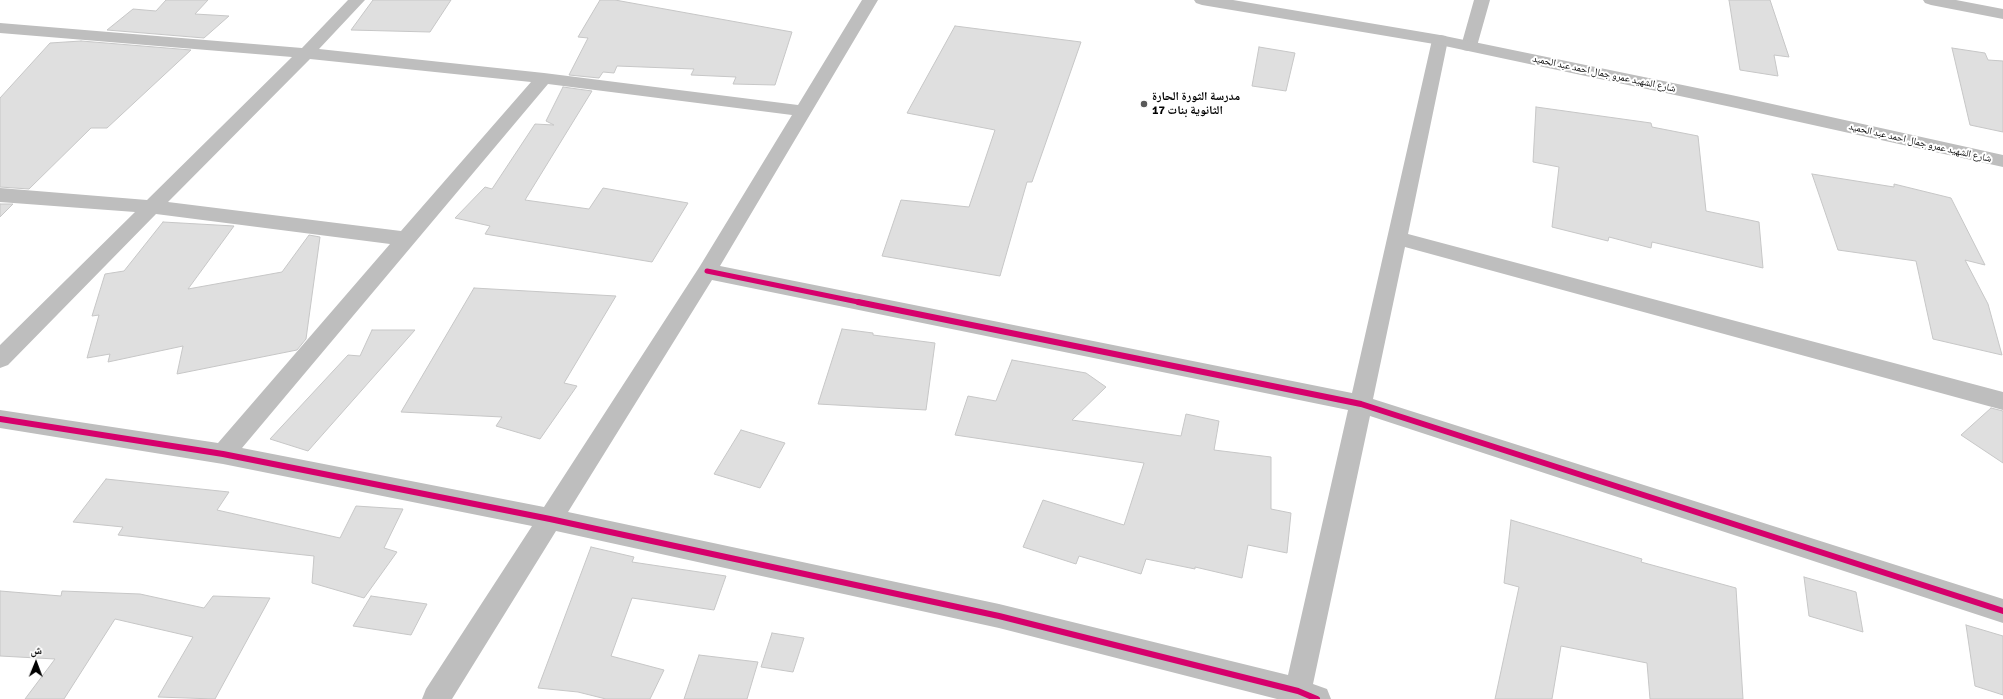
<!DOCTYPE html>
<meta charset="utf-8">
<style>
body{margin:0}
#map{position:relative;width:2003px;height:699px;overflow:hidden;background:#fff;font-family:Signika,"Noto Naskh Arabic",sans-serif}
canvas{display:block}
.north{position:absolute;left:16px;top:643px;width:40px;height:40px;-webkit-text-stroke:3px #fff;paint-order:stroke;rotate:1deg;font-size:11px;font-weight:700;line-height:16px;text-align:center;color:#000}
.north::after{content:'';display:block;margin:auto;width:14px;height:18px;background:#000;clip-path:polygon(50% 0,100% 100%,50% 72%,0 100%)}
</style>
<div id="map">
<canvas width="2003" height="699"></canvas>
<div class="north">ش</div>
</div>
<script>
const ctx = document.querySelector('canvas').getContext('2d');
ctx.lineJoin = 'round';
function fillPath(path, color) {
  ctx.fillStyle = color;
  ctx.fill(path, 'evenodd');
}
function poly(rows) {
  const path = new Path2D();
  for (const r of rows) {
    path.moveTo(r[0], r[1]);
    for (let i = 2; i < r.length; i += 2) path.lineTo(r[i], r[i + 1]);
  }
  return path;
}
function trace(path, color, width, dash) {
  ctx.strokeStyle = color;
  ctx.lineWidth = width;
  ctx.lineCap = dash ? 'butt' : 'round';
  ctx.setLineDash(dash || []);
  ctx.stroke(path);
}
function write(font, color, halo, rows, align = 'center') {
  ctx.font = font + ' Signika,"Noto Naskh Arabic",sans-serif';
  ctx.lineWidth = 4;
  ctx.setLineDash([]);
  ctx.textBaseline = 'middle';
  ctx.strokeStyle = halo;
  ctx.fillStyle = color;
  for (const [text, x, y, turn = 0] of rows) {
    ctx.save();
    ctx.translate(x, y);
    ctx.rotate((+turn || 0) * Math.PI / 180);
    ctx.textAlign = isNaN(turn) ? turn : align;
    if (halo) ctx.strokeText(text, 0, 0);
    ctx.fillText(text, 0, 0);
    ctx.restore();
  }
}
const building = poly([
 [166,0,208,0,195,14,229,16,204,38,107,30,133,9,156,11,166,0],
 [373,0,451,0,430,32,351,30,373,0],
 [600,0,615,0,792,32,775,85,733,84,736,77,691,75,694,69,617,66,614,73,603,72,599,78,569,75,588,38,578,37,600,0],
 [1729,0,1770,0,1789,57,1774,55,1778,76,1740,70,1729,0],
 [955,26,1081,42,1032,182,1027,182,1000,276,882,256,901,200,969,207,995,130,907,113,955,26],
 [81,41,191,50,107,128,91,128,29,189,0,187,0,98,50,43,81,41],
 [1259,47,1295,53,1286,91,1252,86,1259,47],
 [1952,48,1985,53,1988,60,2003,61,2003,132,1970,125,1952,48],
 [563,87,592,91,525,200,589,209,603,188,688,203,652,262,485,234,490,226,455,218,485,187,492,189,535,124,554,125,546,121,563,87],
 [1536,107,1651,123,1652,127,1698,136,1706,211,1759,222,1763,268,1652,242,1651,248,1609,237,1608,241,1552,227,1559,167,1533,162,1536,107],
 [1812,174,1894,187,1894,184,1951,198,1985,265,1965,260,1988,304,2002,355,1933,339,1916,261,1838,250,1812,174],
 [0,204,13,204,0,217,0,204],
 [163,222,234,226,188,289,282,272,309,235,320,237,306,339,297,350,177,374,183,346,108,362,110,354,87,358,99,315,92,316,105,274,124,271,163,222],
 [474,288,616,296,564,383,577,386,540,439,496,426,502,417,401,412,474,288],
 [842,329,873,333,873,335,935,343,926,410,818,404,842,329],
 [372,330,415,330,308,451,270,439,348,355,360,356,372,330],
 [1012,360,1086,373,1106,387,1072,420,1181,436,1186,414,1219,421,1214,450,1271,457,1271,509,1291,513,1287,553,1248,545,1242,578,1195,567,1195,569,1146,559,1141,574,1079,556,1076,564,1023,547,1043,500,1124,525,1144,463,955,435,968,396,996,401,1012,360],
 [1991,408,2003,411,2003,463,1961,435,1991,408],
 [741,430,785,443,760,488,714,474,741,430],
 [106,479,229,492,217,510,340,538,356,506,403,509,384,548,397,552,364,598,312,583,314,556,118,535,123,527,73,522,106,479],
 [1511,520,1642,559,1641,562,1736,588,1743,699,1650,699,1647,663,1561,646,1552,699,1495,699,1519,587,1504,583,1511,520],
 [591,547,634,557,632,562,726,576,714,610,632,598,611,656,664,670,650,699,606,699,578,692,538,688,591,547],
 [1804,577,1856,592,1863,632,1809,616,1804,577],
 [0,591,61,596,62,591,140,594,204,608,213,596,270,598,215,699,158,697,193,637,115,619,64,699,25,699,55,659,0,656,0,591],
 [371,596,427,604,411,635,353,626,371,596],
 [1966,625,2003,636,2003,695,1975,686,1966,625],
 [772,633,804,638,793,672,761,667,772,633],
 [699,655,758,662,747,699,684,699,699,655]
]);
const minor = poly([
 [348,0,365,0,319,49,544,73,798,105,862,0,878,0,720,266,1352,393,1432,40,1434,36,1440,35,1446,36,1448,40,1408,234,2003,392,2003,410,1405,247,1373,399,2003,599,2003,623,1370,416,1313,684,1327,689,1331,699,1277,699,999,628,556,531,452,699,422,699,426,689,532,526,223,464,0,428,0,410,218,443,390,244,156,214,8,365,0,368,0,345,135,212,0,202,0,188,147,200,292,57,0,33,0,23,302,48,348,0],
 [310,59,531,82,401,231,168,202,310,59],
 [548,84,792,115,700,266,544,507,242,448,548,84],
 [712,280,1348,410,1288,675,999,604,568,512,712,280],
 [1474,0,1490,0,1477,46,1475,50,1469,51,1463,50,1461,46,1474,0],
 [1923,0,1956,0,2003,9,2003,19,1931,5,1925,3,1923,0]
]);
const tertiary = poly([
 [1194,0,1233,0,1440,35,1736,96,2003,155,2003,167,1736,108,1440,45,1202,5,1196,3,1194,0]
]);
const cyclewayFar1 = poly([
 [707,271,863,303]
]);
const cycleway = poly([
 [858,302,1361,404,2003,611],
 [0,419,223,454,550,519,999,616,1298,691,1317,699]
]);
const markers = [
 [1144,104,4,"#595959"]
];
const farStreetnames = [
 ["شارع الشهيد عمرو جمال احمد عبد الحميد",1604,74,12],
 ["شارع الشهيد عمرو جمال احمد عبد الحميد",1920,143,13]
];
const poiNames = [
 ["مدرسة الثورة الحارة",1152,97],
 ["17 الثانوية بنات",1152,111]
];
fillPath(building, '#dfdfdf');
trace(building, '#c7c7c7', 1);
fillPath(minor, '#bebebe');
fillPath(tertiary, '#bebebe');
trace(cyclewayFar1, '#d6006c', 5);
trace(cycleway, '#d6006c', 6);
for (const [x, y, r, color] of markers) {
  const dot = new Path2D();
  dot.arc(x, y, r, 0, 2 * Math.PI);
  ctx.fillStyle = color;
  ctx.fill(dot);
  trace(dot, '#fff', 1.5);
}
write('10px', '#000', '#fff', farStreetnames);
write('bold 12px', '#000', '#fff', poiNames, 'left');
</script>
